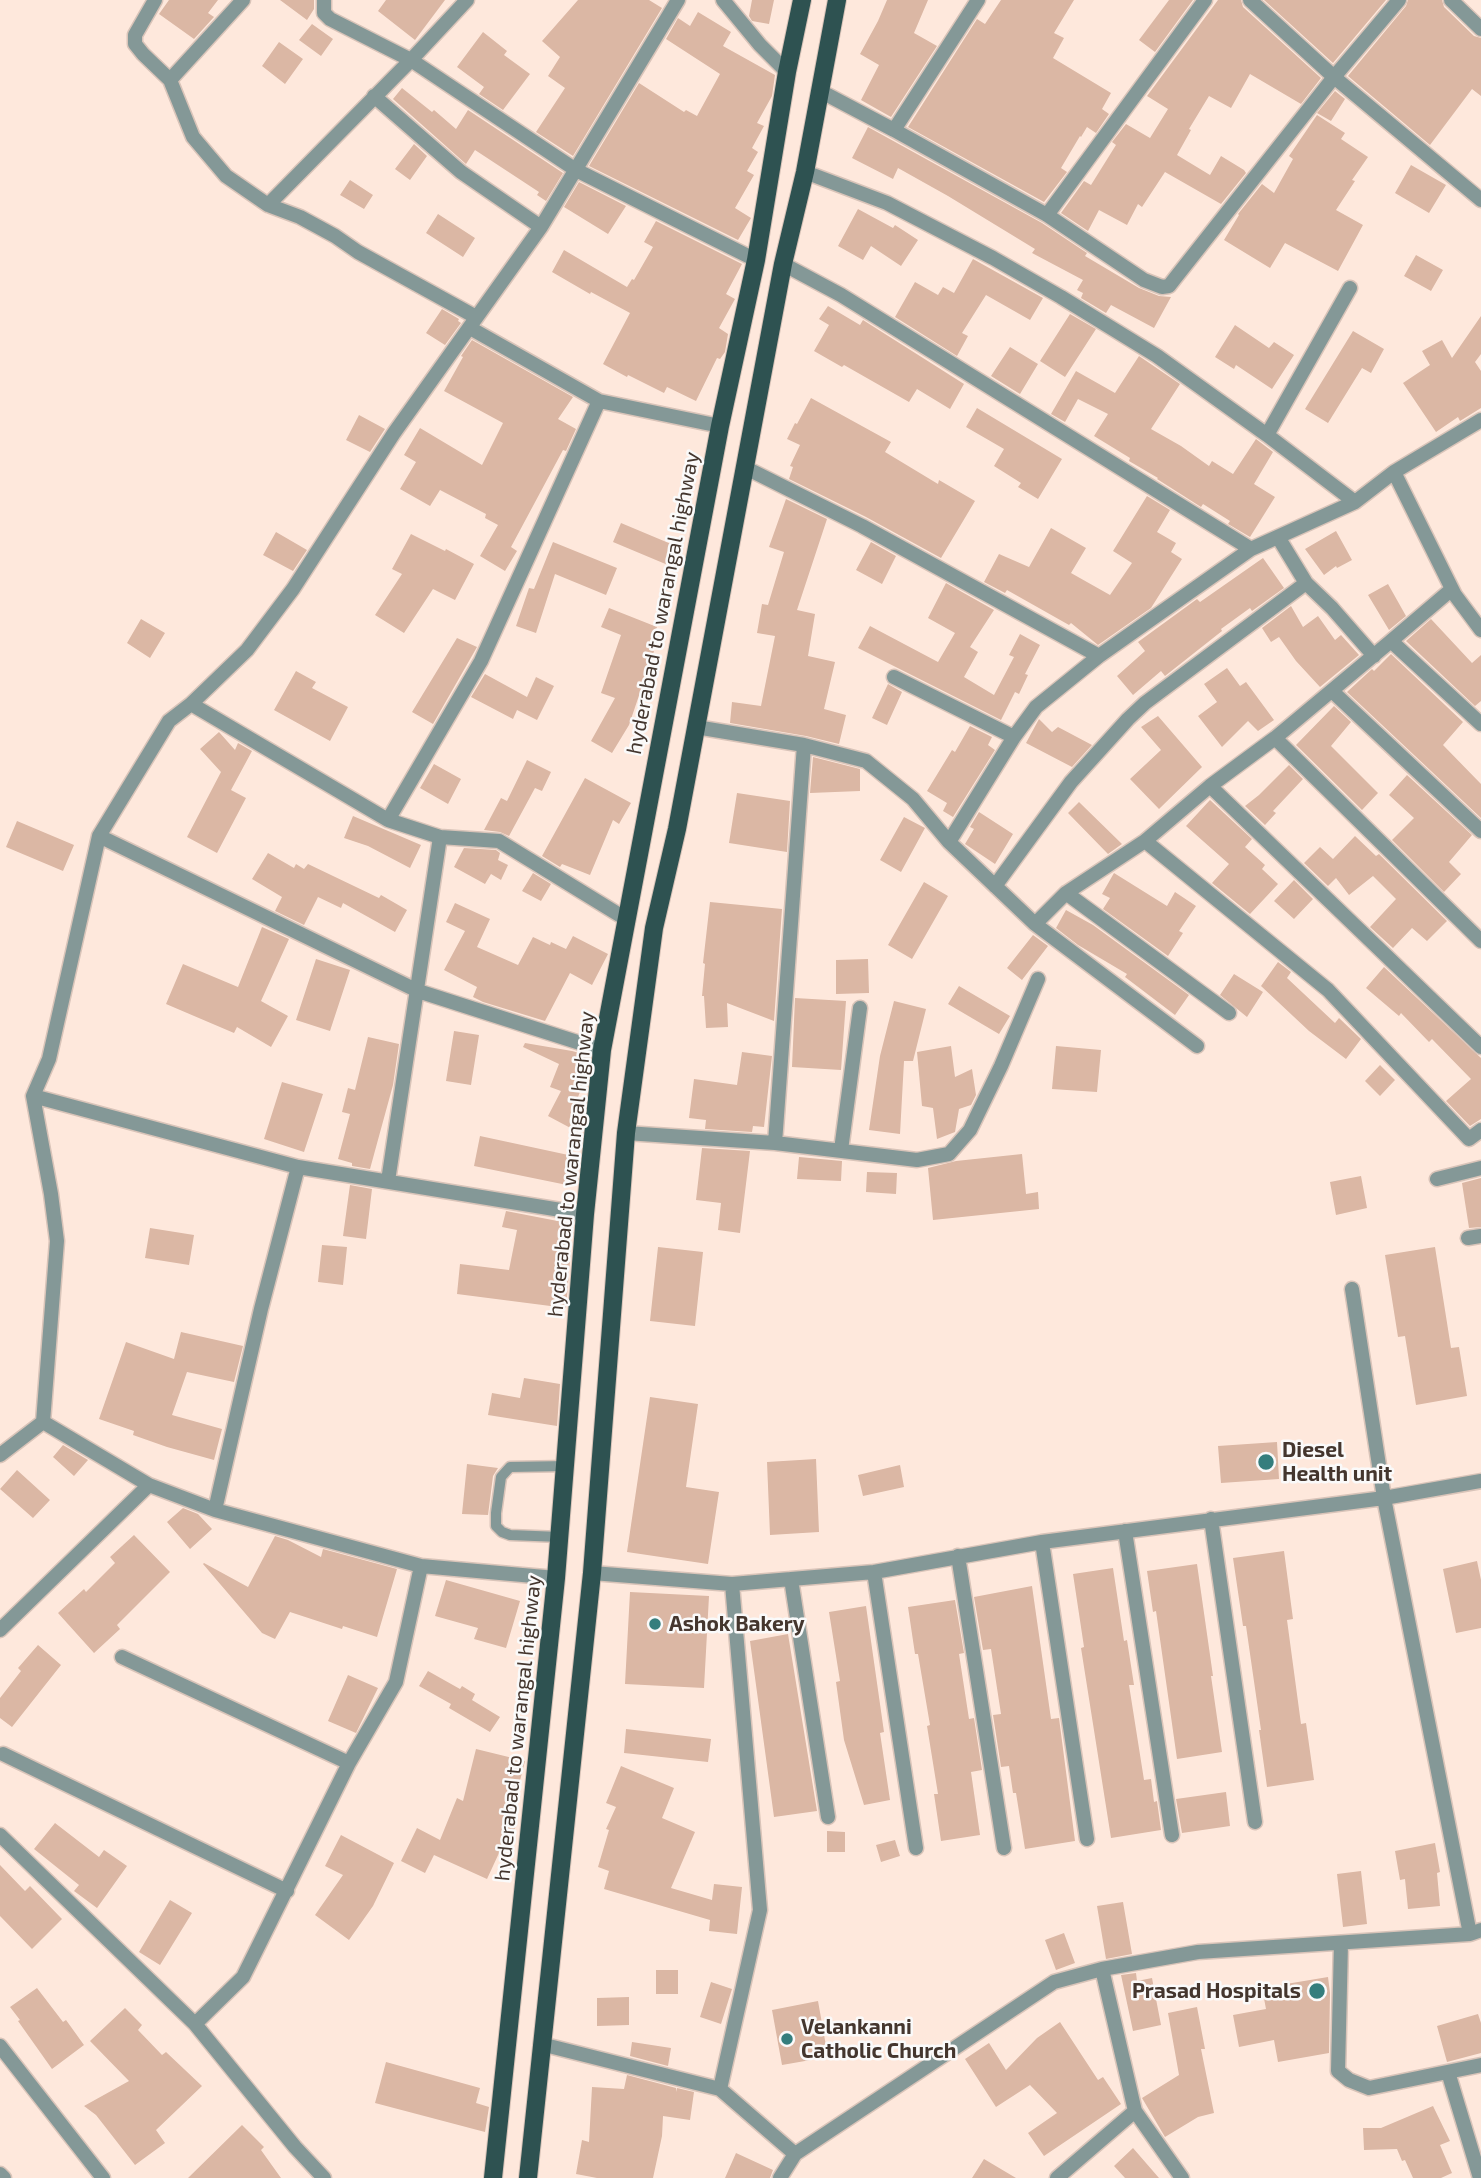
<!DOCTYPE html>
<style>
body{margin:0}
canvas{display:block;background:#fee8dc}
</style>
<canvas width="1481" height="2178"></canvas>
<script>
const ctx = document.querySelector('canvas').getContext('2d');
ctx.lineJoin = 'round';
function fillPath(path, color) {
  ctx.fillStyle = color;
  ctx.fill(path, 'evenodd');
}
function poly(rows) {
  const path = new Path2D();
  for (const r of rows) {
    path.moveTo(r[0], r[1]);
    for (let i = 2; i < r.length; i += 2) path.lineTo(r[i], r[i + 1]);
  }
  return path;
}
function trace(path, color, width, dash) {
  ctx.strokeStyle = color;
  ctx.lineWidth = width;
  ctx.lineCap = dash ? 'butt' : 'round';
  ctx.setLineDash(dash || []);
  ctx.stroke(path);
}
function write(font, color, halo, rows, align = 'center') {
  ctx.font = font + ' "Exo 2",sans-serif';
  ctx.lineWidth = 5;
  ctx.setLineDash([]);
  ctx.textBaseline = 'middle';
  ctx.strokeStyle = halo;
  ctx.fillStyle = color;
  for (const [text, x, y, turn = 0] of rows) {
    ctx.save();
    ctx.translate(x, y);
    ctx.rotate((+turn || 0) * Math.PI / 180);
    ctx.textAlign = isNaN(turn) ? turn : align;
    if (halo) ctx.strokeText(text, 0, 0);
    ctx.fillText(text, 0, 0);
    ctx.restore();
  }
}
const building = poly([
 [169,0,218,0,208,13,214,17,194,39,159,14],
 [280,0,314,0,314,9,307,20],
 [386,0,445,0,415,40,378,11],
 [578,0,649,0,662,8,573,156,536,132,565,88,548,76,560,57,542,41],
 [752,0,774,0,769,24,752,21,749,16],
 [887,0,928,0,914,33,937,46,891,117,861,100,879,65,860,54,878,21],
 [1001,0,1074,0,1054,33,1064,38,1053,58,1111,93,1102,109,1109,114,1096,133,1087,127,1081,137,1080,136,1061,168,1067,172,1044,202,908,127,977,19,985,24],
 [1169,0,1193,0,1155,52,1139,40],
 [1218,0,1241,0,1243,7,1321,78,1301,104,1250,74,1231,108,1209,96,1189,129,1191,130,1177,155,1210,175,1221,156,1244,170,1246,173,1221,204,1165,172,1142,207,1138,204,1127,225,1099,210,1088,231,1061,213,1084,181,1091,185,1116,145,1112,142,1126,124,1150,138,1168,109,1147,96],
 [1264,0,1386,0,1333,63],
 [1408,0,1442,0,1444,7,1474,36,1481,38,1481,96,1472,89,1430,145,1348,76,1406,6],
 [698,12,731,32,723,46,775,75,772,96,757,123,764,126,752,148,758,152,747,171,754,175,735,208,751,218,738,240,589,166,639,83,684,112,686,110,697,116,720,74,666,39,678,18,690,26],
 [312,24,333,39,321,56,299,40],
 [483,32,507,51,504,55,530,74,503,110,479,94,484,87,457,67],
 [279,42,303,59,285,84,262,66],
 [402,88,432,112,434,110,456,129,468,110,563,173,546,201,537,195,539,192,475,150,466,164,393,99],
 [1335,91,1345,99,1331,121,1317,113],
 [1317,115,1345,133,1341,139,1368,157,1352,180,1355,181,1336,210,1363,225,1338,271,1285,243,1270,268,1224,240,1239,215,1238,214,1262,184,1274,193,1293,159,1289,156],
 [868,127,1042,223,1087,253,1085,256,1139,288,1159,296,1171,297,1154,328,1111,305,1106,313,1081,298,1083,293,1077,290,1083,280,1032,253,1035,249,948,196,898,168,893,179,852,158],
 [414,144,427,156,410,180,395,169],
 [1411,165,1446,185,1429,213,1395,193],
 [350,180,373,195,364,209,340,195],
 [579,182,626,206,608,234,564,207],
 [858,209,893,228,895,225,918,240,901,266,871,246,863,260,838,246],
 [438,214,475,238,463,257,426,233],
 [656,221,742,264,726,294,735,299,719,328,728,334,725,352,720,359,717,358,696,401,667,387,664,393,628,375,627,377,603,364,630,313,591,292,590,294,552,272,564,250,627,287,632,279,634,280,653,247,644,242],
 [1416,255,1443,270,1431,291,1404,276],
 [973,259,1043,298,1030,320,986,295,962,333,968,336,957,356,895,317,915,282,938,295,943,287,954,293],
 [828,306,860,325,863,320,964,384,950,409,917,389,909,402,844,365,842,367,814,351,829,325,819,319],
 [442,309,459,319,458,321,461,323,445,345,426,333],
 [1070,314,1096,329,1065,377,1040,361],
 [1481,316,1481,354,1475,362,1481,371,1481,408,1460,421,1458,417,1436,432,1403,383,1430,365,1422,351,1442,340,1452,358],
 [1235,325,1269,348,1274,342,1294,355,1272,389,1236,365,1234,369,1215,357],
 [1353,331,1384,349,1371,373,1362,368,1328,423,1305,409],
 [472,340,573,397,558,419,576,429,566,451,563,450,511,547,517,551,505,571,480,556,498,525,485,518,486,514,440,490,430,506,400,489,416,462,404,455,420,428,482,465,503,423,444,391,463,357,461,356],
 [1010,347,1038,364,1020,394,991,376],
 [1139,356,1180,384,1151,429,1181,446,1209,466,1212,461,1233,474,1256,439,1273,452,1254,484,1275,497,1250,537,1228,524,1230,521,1203,504,1201,507,1157,479,1158,478,1129,461,1130,458,1094,436,1108,414,1078,399,1065,422,1051,414,1076,371,1115,393],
 [811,398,891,442,885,452,938,484,939,480,975,501,941,558,866,517,789,479,793,467,790,466,800,445,787,439,795,423,797,424],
 [977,408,1062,459,1038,499,1018,487,1021,483,994,466,1004,449,966,427],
 [359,415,385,429,370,452,346,440],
 [1147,496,1170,510,1157,532,1176,543,1171,552,1182,559,1151,608,1098,645,1071,623,1069,625,1007,590,1005,593,984,582,999,554,1029,567,1051,528,1086,548,1071,573,1110,595,1132,563,1113,551],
 [786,499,827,519,797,610,815,614,808,656,835,662,824,709,846,715,839,744,806,736,730,723,732,702,761,706,775,636,757,633,762,604,768,605,784,552,769,547],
 [621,523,683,549,675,568,613,542],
 [1336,531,1352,560,1337,568,1336,566,1324,575,1305,549],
 [276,532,307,550,293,571,263,555],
 [411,534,445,551,446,549,474,564,455,600,433,589,404,633,375,615,402,574,392,569],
 [553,542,617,568,606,595,555,574,536,633,516,626,529,588,534,589],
 [871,542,896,556,882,584,856,570],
 [1263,558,1284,588,1252,611,1250,608,1221,629,1222,631,1165,676,1161,671,1133,695,1117,676,1145,651,1138,642,1197,599,1200,602],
 [946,583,994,610,970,647,978,652,964,677,994,695,1014,657,1009,655,1020,634,1040,645,1025,674,1028,675,1019,694,1015,692,1001,720,858,648,870,626,938,662,955,633,928,618],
 [1388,584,1406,616,1389,630,1368,595],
 [1291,606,1303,627,1318,616,1335,640,1341,635,1359,655,1320,687,1296,661,1279,637,1271,642,1262,628],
 [609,608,657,627,649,650,654,651,629,725,612,753,591,741,615,698,601,693,621,635,601,627],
 [141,619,165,633,150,658,127,643],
 [1431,619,1472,663,1481,655,1481,701,1475,706,1406,641],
 [457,638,477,647,433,724,412,712],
 [1391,654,1463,722,1443,745,1481,784,1481,818,1347,692,1372,669,1374,671],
 [1227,668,1240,686,1246,682,1274,720,1258,731,1248,721,1222,747,1198,716,1217,702,1204,684],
 [296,671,316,682,312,688,348,707,330,741,274,710],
 [485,674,527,697,536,677,554,686,537,720,517,710,513,719,471,697],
 [888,684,902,692,887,725,872,718],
 [1334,706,1351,722,1331,746,1378,793,1362,810,1296,745],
 [1158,716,1202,767,1159,809,1130,779,1161,750,1141,727],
 [1039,719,1052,732,1058,727,1092,745,1072,767,1026,743],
 [970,726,992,737,988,745,995,750,953,817,943,811,947,803,927,791,952,750,955,752],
 [219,732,235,750,238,743,252,751,231,790,246,798,217,853,187,837,221,772,200,749],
 [813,757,860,769,860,791,810,793],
 [527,760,551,772,542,791,535,788,509,836,500,832,484,830,501,798,507,801],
 [434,764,461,779,448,804,420,788],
 [1289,765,1303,779,1273,811,1276,813,1265,825,1245,806,1259,795],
 [1407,775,1472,835,1449,862,1461,874,1444,892,1392,840,1414,818,1389,795],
 [585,778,631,803,619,824,613,820,590,875,562,864,560,867,542,856],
 [737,793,790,801,787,852,729,843],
 [1210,800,1252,839,1245,847,1265,865,1262,869,1278,884,1250,914,1212,883,1229,864,1186,826],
 [1079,802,1122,844,1108,854,1068,813],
 [979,812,1013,834,995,864,965,844,974,829,970,827],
 [353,816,421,845,410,868,368,846,344,838],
 [904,817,925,828,901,872,880,860],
 [17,821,74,845,63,871,6,847],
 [1355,836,1376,856,1379,854,1447,921,1427,941,1412,928,1393,948,1370,927,1396,899,1373,876,1349,895,1336,878,1328,886,1304,863,1320,847,1333,859],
 [464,848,496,850,500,853,498,860,508,865,501,880,491,874,485,884,454,867],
 [268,853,294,868,296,864,304,869,308,864,379,898,381,895,407,910,395,932,343,903,341,908,318,897,304,925,275,911,282,897,252,879],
 [533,873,551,884,541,901,522,891],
 [1114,873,1167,906,1175,892,1196,906,1179,931,1183,933,1168,956,1103,909,1110,898,1102,894],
 [1294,880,1313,899,1294,919,1274,901],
 [924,882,948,896,912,959,888,945],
 [710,902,782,909,774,1021,727,1003,728,1027,706,1028,704,996,702,996,705,964,703,963],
 [455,903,490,919,477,947,518,965,533,937,550,945,551,942,566,949,573,936,608,954,592,985,570,973,545,1021,483,1002,473,997,477,987,444,970,465,931,446,922],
 [1066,910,1093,925,1189,995,1175,1015,1125,977,1127,974,1078,945,1056,928],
 [262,927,289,939,261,1001,288,1016,271,1047,237,1027,234,1033,166,1004,183,964,238,987],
 [1033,935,1048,946,1022,980,1007,968],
 [316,959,350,970,330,1031,296,1020],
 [868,959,869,993,836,994,836,960],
 [1278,962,1291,972,1287,978,1335,1023,1339,1018,1361,1039,1346,1059,1309,1031,1261,986],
 [1384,967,1481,1058,1481,1119,1470,1126,1446,1101,1471,1079,1432,1039,1429,1042,1401,1013,1399,1016,1366,988],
 [1234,974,1263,992,1247,1017,1220,995],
 [959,986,1010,1016,999,1034,948,1004],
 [795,998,846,1001,841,1070,792,1067],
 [894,1001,926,1009,913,1061,904,1061,900,1134,869,1130,880,1056],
 [454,1031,479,1035,471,1085,446,1081],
 [368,1037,399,1044,393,1085,370,1169,352,1166,352,1163,338,1159,350,1114,342,1112,348,1088,355,1090],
 [525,1043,572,1051,590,1056,588,1070,574,1108,584,1113,583,1123,578,1132,548,1116,561,1091,550,1087,559,1064,523,1047],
 [951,1046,955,1077,972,1069,976,1095,971,1105,959,1109,955,1132,937,1139,933,1108,922,1106,917,1052],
 [1056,1046,1101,1050,1097,1092,1052,1089],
 [742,1052,772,1056,764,1127,753,1126,752,1132,705,1129,706,1120,689,1118,694,1079,737,1085],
 [1380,1065,1395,1080,1380,1096,1365,1081],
 [282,1082,323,1094,304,1152,264,1139],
 [480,1136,573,1156,567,1185,474,1166],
 [702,1148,750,1151,740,1233,718,1230,721,1203,696,1200],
 [1022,1154,1026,1194,1038,1192,1039,1209,933,1220,928,1168,956,1161],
 [799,1157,842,1161,841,1181,797,1179],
 [867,1172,897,1173,896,1194,866,1192],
 [1361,1176,1367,1208,1336,1215,1330,1182],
 [1481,1178,1481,1227,1469,1228,1462,1183],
 [350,1185,372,1189,366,1239,343,1236],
 [506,1211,573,1224,569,1248,571,1249,566,1308,457,1294,460,1264,509,1270,517,1230,502,1227],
 [150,1228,194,1235,189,1265,145,1258],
 [322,1245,347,1247,343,1285,318,1282],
 [658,1247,703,1252,695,1326,650,1321],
 [1435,1247,1451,1348,1459,1347,1467,1396,1416,1405,1405,1336,1398,1337,1385,1255],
 [181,1332,243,1346,234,1382,187,1372,172,1415,222,1429,214,1460,167,1447,133,1435,134,1431,99,1419,126,1342,174,1359],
 [524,1378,560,1384,557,1426,488,1415,492,1393,520,1398],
 [650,1397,698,1404,686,1487,719,1492,708,1564,627,1552],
 [1277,1442,1279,1479,1221,1483,1218,1446],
 [63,1445,88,1460,74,1476,53,1457],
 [816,1459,819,1532,770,1535,767,1462],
 [467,1464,498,1468,493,1476,488,1515,462,1514],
 [900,1465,904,1487,863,1496,858,1475],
 [17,1470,50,1500,33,1518,0,1489],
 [183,1508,198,1514,212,1529,190,1549,167,1522],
 [134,1535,170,1572,117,1625,120,1629,94,1653,58,1613,84,1589,86,1592,115,1563,110,1557],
 [275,1536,288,1540,321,1557,323,1549,397,1569,377,1637,343,1626,342,1629,290,1612,275,1639,262,1633,203,1564,204,1563,248,1587],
 [1284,1551,1293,1619,1287,1620,1301,1724,1306,1723,1314,1780,1267,1787,1259,1730,1261,1730,1246,1626,1243,1626,1233,1558],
 [1477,1561,1481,1580,1481,1628,1456,1633,1443,1569],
 [1197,1564,1213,1676,1211,1676,1222,1752,1177,1759,1156,1611,1153,1612,1147,1571],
 [1113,1568,1124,1641,1127,1640,1134,1685,1129,1685,1144,1780,1151,1779,1154,1802,1157,1801,1161,1830,1111,1838,1081,1648,1084,1647,1073,1574],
 [446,1580,520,1601,506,1648,474,1639,478,1628,435,1616],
 [1032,1586,1051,1719,1059,1718,1075,1841,1025,1849,1016,1793,1013,1793,1009,1766,1001,1767,993,1715,1001,1714,991,1649,983,1650,974,1597],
 [630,1592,709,1596,704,1688,625,1684],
 [955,1600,964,1653,959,1654,969,1719,974,1718,982,1770,971,1772,980,1835,941,1841,934,1794,938,1794,927,1726,930,1725,918,1654,915,1654,908,1607],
 [866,1606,884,1732,880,1733,890,1800,864,1805,844,1740,836,1682,840,1681,829,1612],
 [788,1634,817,1811,774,1817,750,1641],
 [38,1645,61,1665,12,1727,0,1718,0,1698,21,1671,18,1668],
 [428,1671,460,1689,462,1686,475,1694,472,1700,500,1717,490,1732,449,1708,451,1704,419,1686],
 [348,1675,378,1688,356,1733,328,1721],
 [626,1729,711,1739,708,1762,624,1753],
 [476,1749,525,1761,510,1820,517,1823,504,1855,499,1853,487,1879,434,1855,425,1873,401,1861,417,1828,440,1840,457,1798,463,1801],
 [621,1766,674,1788,662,1818,695,1832,671,1888,712,1900,714,1884,742,1887,737,1934,709,1931,710,1920,604,1889,609,1871,598,1867,609,1830,606,1829,616,1807,606,1803],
 [1226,1792,1230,1826,1182,1833,1176,1799],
 [55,1823,99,1857,104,1850,127,1866,97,1908,74,1891,79,1885,34,1849],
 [827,1831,845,1832,845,1852,827,1852],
 [341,1835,394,1863,373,1906,349,1940,315,1915,343,1875,325,1866],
 [895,1840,900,1856,881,1862,876,1845],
 [1435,1843,1440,1872,1437,1873,1440,1906,1408,1909,1405,1879,1400,1880,1395,1851],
 [0,1865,25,1891,30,1886,62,1919,32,1949,0,1916],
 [1361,1871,1367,1924,1343,1927,1337,1874],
 [170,1900,192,1913,160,1965,139,1952],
 [1123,1902,1132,1954,1106,1959,1097,1906],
 [1064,1933,1075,1963,1056,1970,1045,1940],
 [656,1970,678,1970,678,1994,656,1994],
 [1136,1973,1137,1981,1152,1978,1161,2025,1133,2031,1121,1975],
 [1328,1977,1330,1993,1329,2053,1278,2062,1274,2040,1239,2047,1233,2015,1266,2009,1262,1988],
 [711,1982,732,1989,721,2024,700,2017],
 [37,1988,63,2022,66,2020,84,2045,52,2069,18,2021,20,2020,10,2007],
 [629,1997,629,2025,597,2026,597,1998],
 [818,2001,828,2057,782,2065,772,2010],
 [1197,2007,1205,2049,1201,2049,1214,2113,1198,2117,1165,2137,1142,2098,1179,2075,1168,2013],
 [125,2008,142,2025,138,2030,162,2055,166,2052,202,2086,156,2130,165,2143,135,2165,96,2115,84,2106,129,2081,90,2041],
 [1478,2014,1481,2023,1481,2053,1447,2062,1437,2026],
 [1060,2022,1098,2080,1103,2077,1121,2104,1044,2156,1028,2133,1057,2113,1030,2085,996,2107,965,2059,989,2043,1006,2070,1037,2038],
 [632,2042,671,2048,668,2066,630,2056],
 [386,2062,480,2088,476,2103,489,2107,485,2132,375,2103],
 [627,2075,676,2088,676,2092,677,2088,694,2092,690,2120,663,2116,662,2136,653,2178,597,2178,576,2174,582,2140,589,2142,592,2087,624,2089],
 [1433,2106,1450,2141,1440,2145,1452,2173,1441,2178,1413,2178,1405,2160,1402,2161,1397,2149,1364,2150,1363,2128,1381,2128],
 [242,2125,264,2147,261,2150,281,2178,188,2178],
 [1133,2148,1159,2178,1125,2178,1114,2166],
 [736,2153,773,2170,770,2178,725,2178],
 [984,2159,1016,2178,972,2178]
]);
const lane = poly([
 [560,1537,510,1535,502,1532,496,1526,496,1513,501,1477,510,1467,566,1466]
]);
const street = poly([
 [155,0,135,35,135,44,143,54,170,80,193,137,226,176,268,205,411,60,467,0],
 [324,0,324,13,330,19,411,60,576,170,756,260],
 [723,0,760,45,787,72],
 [978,0,894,130,1047,215,1144,280,1162,287,1169,286,1176,277,1334,77,1399,0],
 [1250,0,1334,77,1481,200],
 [1451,0,1481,29],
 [170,80,243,0],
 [820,91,894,130],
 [374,96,461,172,541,227],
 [805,172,887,203,993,258,1061,297,1157,356,1267,435,1355,502],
 [268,205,300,217,335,236,358,252,476,317],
 [1047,215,1205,0],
 [783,264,841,295,1251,549],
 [470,328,599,401,720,426],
 [1267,435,1350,288],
 [744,467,862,526,1099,656],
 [1394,472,1455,595,1481,630],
 [1278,537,1306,583,1332,608,1374,656],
 [1391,641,1452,589],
 [894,677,1014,737],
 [1332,691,1481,831],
 [191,704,247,650,293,589,394,433,541,227,678,0],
 [696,727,804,745,866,761,913,799,949,842,1035,924,1197,1046],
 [1275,738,1481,941],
 [1210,786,1481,1047],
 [388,820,481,661,599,401],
 [99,836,418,991,602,1050],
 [1145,841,1328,990,1469,1139,1481,1130],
 [949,842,1014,737,1036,707,1099,656,1251,549,1355,502,1394,472,1481,420],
 [995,886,1071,782,1128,719,1145,703,1306,583],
 [1066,893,1229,1013],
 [1035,924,1066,893,1145,841,1210,786,1275,738,1391,641,1481,724],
 [33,1096,298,1167],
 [626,1133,775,1143,917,1160,949,1154,970,1130,1001,1066,1038,979],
 [775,1143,804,745],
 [841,1150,860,1008],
 [1437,1179,1481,1168],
 [388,1181,440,837],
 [1468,1238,1481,1236],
 [1352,1289,1384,1498,1470,1934],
 [0,1455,43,1422],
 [215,1510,261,1309,298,1167,585,1214],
 [1211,1519,1255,1822],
 [1125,1531,1172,1835],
 [1042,1542,1087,1839],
 [958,1556,1004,1848],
 [874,1572,916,1848],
 [592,1573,732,1584,874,1572,1042,1542,1384,1498,1481,1481],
 [556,1578,421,1566,215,1510,149,1485,43,1422,57,1241,51,1194,33,1096,49,1059,99,836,169,721,191,704,388,820,440,837,499,841,626,919],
 [791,1579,828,1817],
 [0,1630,149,1485],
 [122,1657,349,1763],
 [3,1754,287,1891],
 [0,1835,195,2024,295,2147,324,2178],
 [1341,1943,1338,2071,1349,2080,1369,2088,1481,2065],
 [195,2024,243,1977,349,1763,396,1682,421,1566],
 [541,2044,720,2089,795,2154],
 [0,2046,103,2178],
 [1448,2072,1480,2178],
 [720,2089,760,1910,732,1584],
 [1135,2111,1182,2178],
 [0,2174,4,2178],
 [780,2178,795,2154,1054,1982,1102,1969,1198,1952,1470,1934,1481,1930],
 [1057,2178,1135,2111,1102,1969]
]);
const primary = poly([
 [493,2178,556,1578,585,1214,602,1050,720,426,756,260,787,72,802,0],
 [528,2178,592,1573,626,1133,654,928,677,829,783,264,805,172,837,0]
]);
const markers = [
 [1266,1462,9,"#357e7d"],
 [655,1624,7,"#357e7d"],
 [1317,1991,9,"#357e7d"],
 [787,2039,7,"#357e7d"]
];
const streetNames = [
 ["hyderabad to warangal highway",663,603,-79],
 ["hyderabad to warangal highway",571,1164,-84],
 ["hyderabad to warangal highway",518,1728,-84]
];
const poiNames = [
 ["Diesel",1282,1450],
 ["Health unit",1282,1474],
 ["Ashok Bakery",669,1624],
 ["Prasad Hospitals",1301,1991,"right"],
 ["Velankanni",801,2027],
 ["Catholic Church",801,2051]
];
fillPath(building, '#dbb7a4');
trace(lane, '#d9c4b9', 13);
trace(street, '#d9c4b9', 17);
trace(primary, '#d9c4b9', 20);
trace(lane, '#849897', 10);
trace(street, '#849897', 14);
trace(primary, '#2e5251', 18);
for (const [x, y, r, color] of markers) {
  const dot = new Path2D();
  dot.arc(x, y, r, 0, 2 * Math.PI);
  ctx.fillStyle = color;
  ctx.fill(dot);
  trace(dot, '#fafafa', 2.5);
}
write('21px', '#44362e', '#fafafa', streetNames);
write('bold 21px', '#44362e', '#fafafa', poiNames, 'left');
</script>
